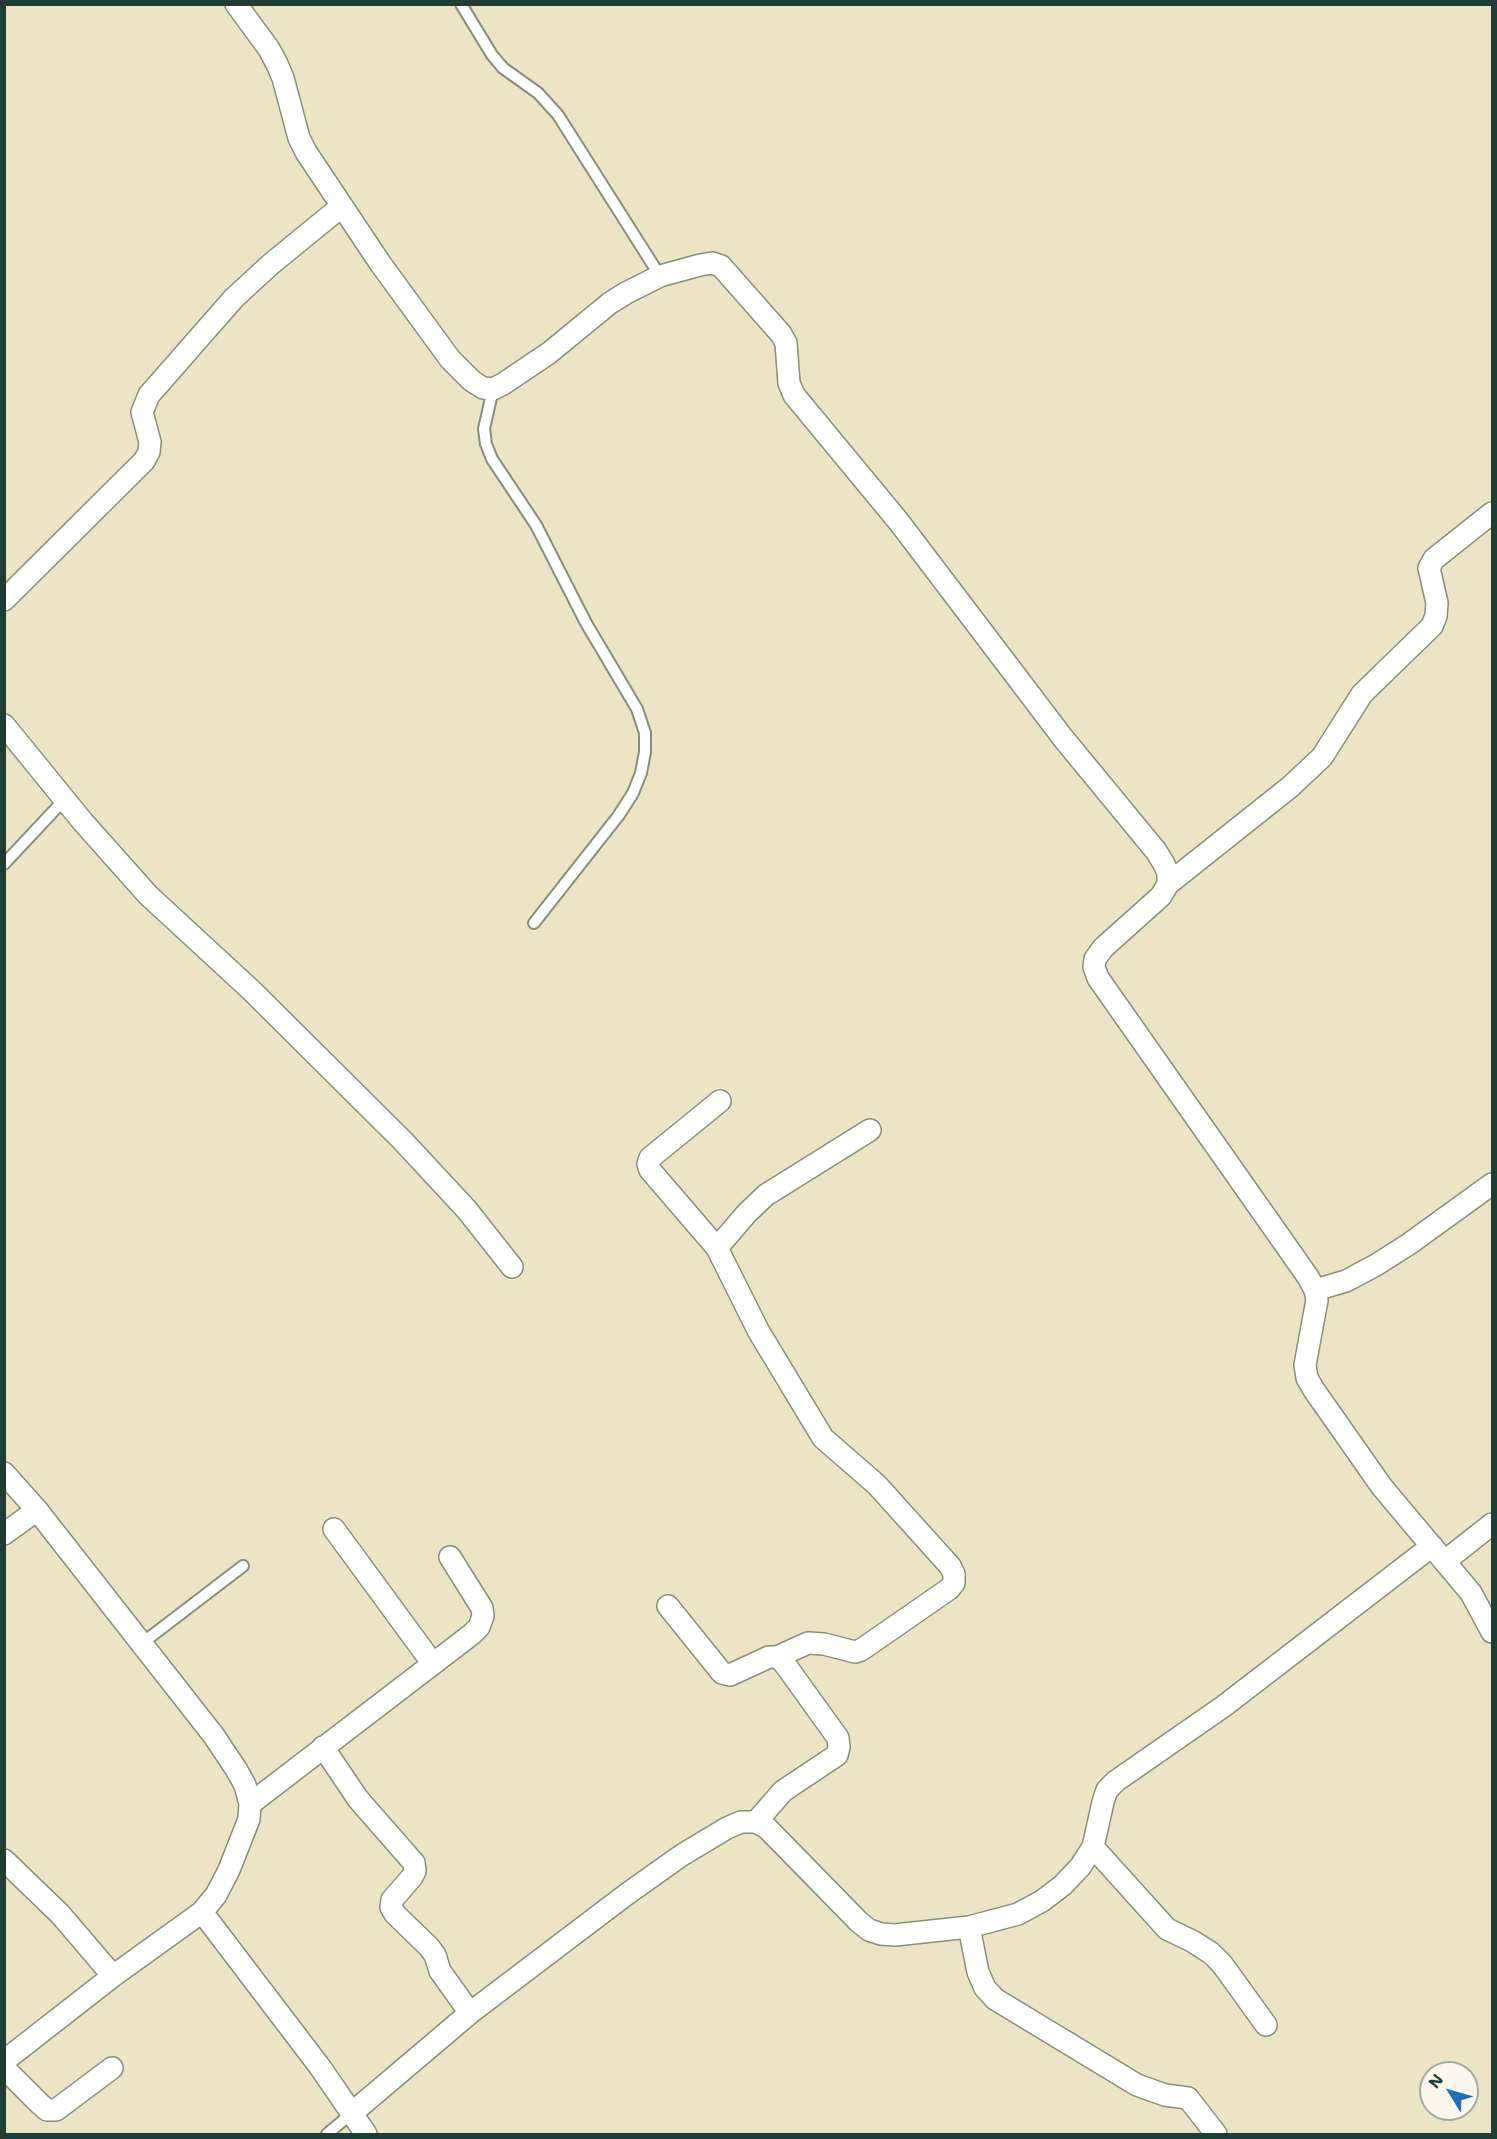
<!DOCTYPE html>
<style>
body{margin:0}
#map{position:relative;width:1497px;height:2139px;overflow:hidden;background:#ece4c4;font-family:"Shantell Sans",sans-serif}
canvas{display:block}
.frame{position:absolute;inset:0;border:6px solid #1f3d34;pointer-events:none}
.north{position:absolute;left:1419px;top:2061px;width:60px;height:60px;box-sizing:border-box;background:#fbf7ec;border:2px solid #a3ada2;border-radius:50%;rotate:307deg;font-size:16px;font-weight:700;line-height:24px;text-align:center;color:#1f3d34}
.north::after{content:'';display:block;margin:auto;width:21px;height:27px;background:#1f6fb2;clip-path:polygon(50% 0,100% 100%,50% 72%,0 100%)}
</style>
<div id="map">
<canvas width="1497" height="2139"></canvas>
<div class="frame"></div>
<div class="north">N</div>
</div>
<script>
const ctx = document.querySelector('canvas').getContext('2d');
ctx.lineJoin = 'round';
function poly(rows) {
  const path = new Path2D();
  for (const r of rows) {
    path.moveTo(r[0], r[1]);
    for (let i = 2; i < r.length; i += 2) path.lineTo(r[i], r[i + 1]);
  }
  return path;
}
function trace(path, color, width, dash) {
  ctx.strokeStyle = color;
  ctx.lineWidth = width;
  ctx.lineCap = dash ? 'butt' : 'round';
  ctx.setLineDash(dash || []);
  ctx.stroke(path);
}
const lane = poly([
 [461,4,492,55,503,68,538,93,558,115,660,276],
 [493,389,484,429,486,444,492,459,536,525,586,623,637,709,645,733,645,752,641,773,633,793,619,815,534,923],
 [4,864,64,800],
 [141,1644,243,1566],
 [327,2134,352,2113]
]);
const street = poly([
 [236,4,269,49,277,64,283,78,299,138,306,152,380,263,450,359,472,381,483,388,493,389,503,384,549,353,610,303,626,293,660,276,700,265,712,263,721,266,781,334,786,343,789,383,794,395,899,522,1063,738,1156,851,1164,864,1168,873,1168,884,1161,896,1103,948,1095,959,1094,967,1098,978,1308,1277,1315,1290,1317,1300,1305,1365,1307,1378,1314,1390,1382,1487,1471,1593,1492,1632],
 [4,600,144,461,149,452,150,442,142,412,149,395,234,298,271,264,342,206],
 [4,725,83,822,148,895,251,990,403,1141,467,1210,512,1267],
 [1168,884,1290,787,1322,757,1362,694,1432,626,1436,616,1437,603,1429,568,1434,559,1492,513],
 [720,1101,650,1158,648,1164,650,1170,717,1248,759,1332,823,1438,877,1485,950,1566,954,1574,954,1583,949,1589,861,1650,855,1652,824,1644,808,1643,777,1657],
 [717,1248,747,1213,766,1195,870,1130],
 [1315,1290,1346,1281,1376,1265,1409,1244,1492,1184],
 [4,1473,37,1510,214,1736,236,1769,245,1785,250,1804,249,1819,229,1870,216,1895,202,1912,113,1976,4,2061],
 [334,1529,433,1664],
 [4,1534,37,1510],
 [1445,1561,1492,1524],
 [668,1606,722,1673,730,1675,769,1657,777,1657,784,1663,838,1738,839,1747,837,1755,783,1791,756,1822],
 [323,1747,358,1799,414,1863,415,1871,412,1877,392,1900,391,1907,395,1914,429,1947,435,1955,440,1971,470,2013],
 [250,1804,472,1634,479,1627,483,1616,482,1608,450,1557],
 [1093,1847,1167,1929,1192,1941,1211,1953,1222,1964,1266,2025],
 [4,1860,60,1914,113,1976],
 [202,1912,320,2067,366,2134],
 [969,1927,978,1972,985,1988,995,1999,1137,2085,1165,2095,1188,2098,1216,2134],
 [4,2068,40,2104,47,2110,56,2110,112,2068],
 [352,2113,470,2013,627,1894,682,1855,727,1828,741,1822,756,1822,767,1828,859,1922,869,1930,881,1934,895,1935,969,1927,1018,1914,1042,1901,1063,1885,1080,1867,1093,1847,1103,1802,1107,1790,1116,1781,1224,1706,1432,1546]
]);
trace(lane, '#86907c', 14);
trace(street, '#86907c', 24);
trace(lane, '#fff', 10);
trace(street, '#fff', 21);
</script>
